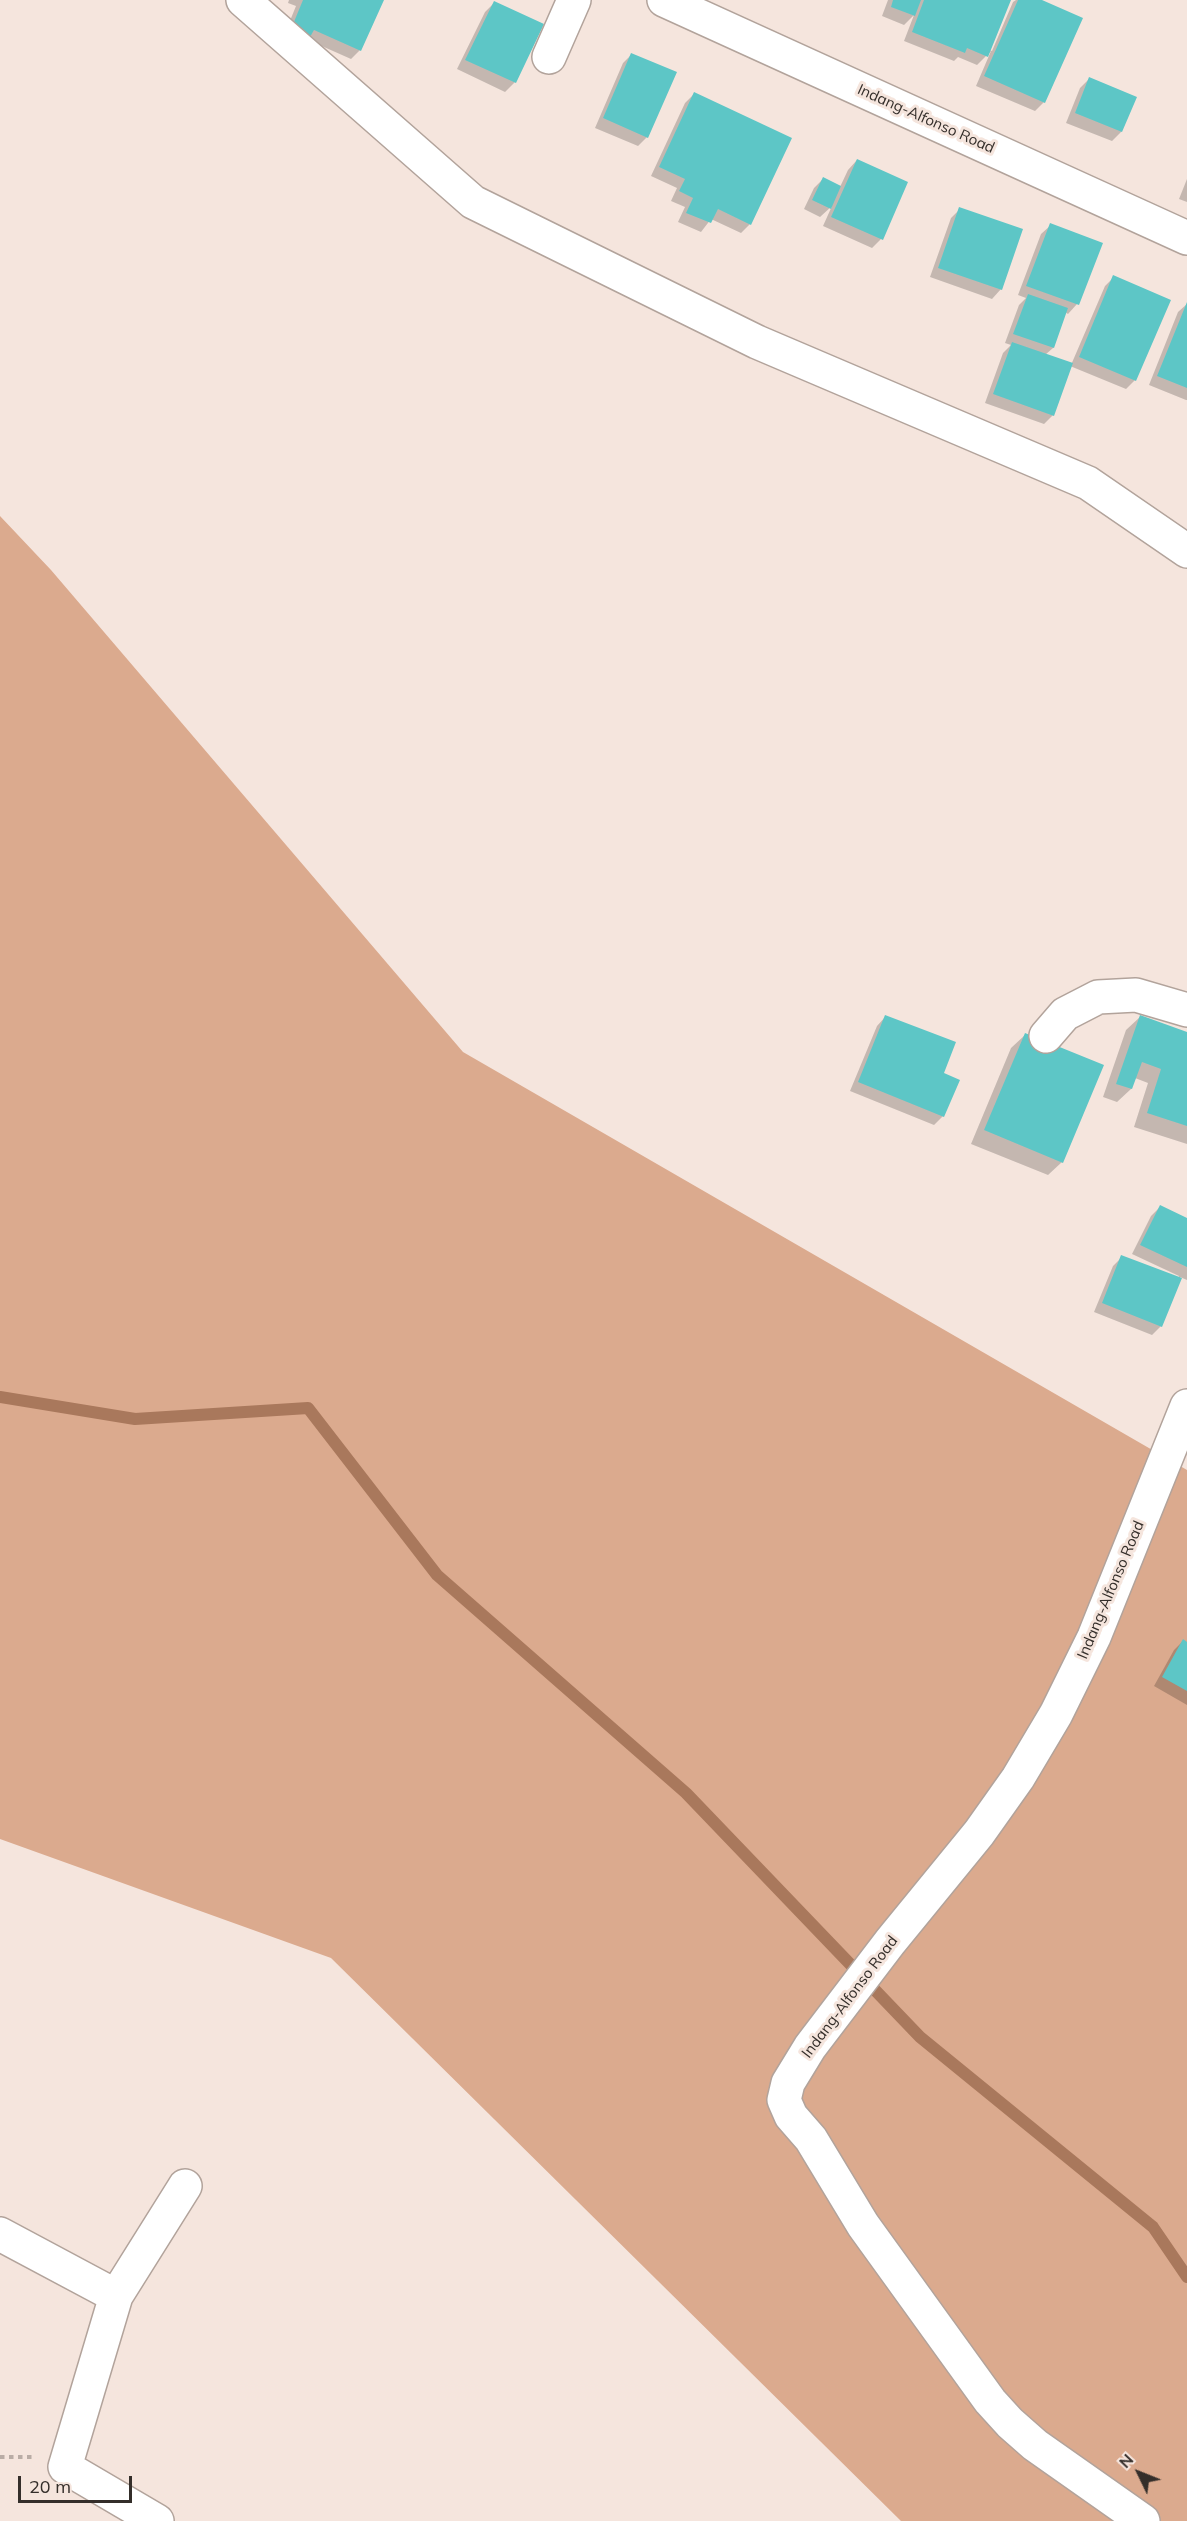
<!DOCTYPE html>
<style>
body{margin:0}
#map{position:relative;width:1187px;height:2521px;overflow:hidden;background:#f5e5dd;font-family:Mulish,sans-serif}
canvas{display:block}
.north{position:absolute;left:1109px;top:2443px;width:60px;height:60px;-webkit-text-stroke:4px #f5e5dd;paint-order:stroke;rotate:313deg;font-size:16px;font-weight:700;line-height:24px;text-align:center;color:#342e2a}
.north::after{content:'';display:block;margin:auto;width:21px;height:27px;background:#342e2a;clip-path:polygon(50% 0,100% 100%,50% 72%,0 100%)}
.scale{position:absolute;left:18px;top:2476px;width:114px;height:27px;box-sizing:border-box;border:3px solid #342e2a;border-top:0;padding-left:8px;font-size:18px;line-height:21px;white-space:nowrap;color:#342e2a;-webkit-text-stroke:4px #f5e5dd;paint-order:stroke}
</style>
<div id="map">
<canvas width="1187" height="2521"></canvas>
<div class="north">N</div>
<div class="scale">20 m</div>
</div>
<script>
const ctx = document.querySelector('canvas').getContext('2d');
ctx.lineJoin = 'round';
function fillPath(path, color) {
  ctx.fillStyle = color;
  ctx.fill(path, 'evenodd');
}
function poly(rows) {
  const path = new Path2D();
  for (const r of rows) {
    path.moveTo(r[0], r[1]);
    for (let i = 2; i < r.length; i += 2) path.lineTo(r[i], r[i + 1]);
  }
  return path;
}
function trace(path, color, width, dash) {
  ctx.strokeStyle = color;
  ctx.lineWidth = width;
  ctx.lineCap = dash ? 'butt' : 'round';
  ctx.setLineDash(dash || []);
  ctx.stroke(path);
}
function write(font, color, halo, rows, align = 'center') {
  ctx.font = font + ' Mulish,sans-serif';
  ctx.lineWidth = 6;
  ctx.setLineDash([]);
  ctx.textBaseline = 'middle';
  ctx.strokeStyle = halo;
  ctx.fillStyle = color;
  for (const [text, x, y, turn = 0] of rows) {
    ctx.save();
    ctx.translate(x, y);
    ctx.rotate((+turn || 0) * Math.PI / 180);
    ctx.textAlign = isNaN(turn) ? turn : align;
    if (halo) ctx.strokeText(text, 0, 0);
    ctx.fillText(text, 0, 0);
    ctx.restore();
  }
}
const green = poly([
 [0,516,51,570,463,1052,1187,1470,1187,2521,901,2521,331,1958,0,1839]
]);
const shadow = poly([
 [289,0,382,0,360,50,351,59,306,39,283,38,296,6,288,3],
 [888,0,1010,0,989,50,992,51,1013,2,1016,0,1038,0,1044,102,1035,111,976,86,991,51,977,65,958,57,954,61,904,41,914,15,904,25,882,16],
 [494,3,542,25,515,82,505,92,457,69,485,12],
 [632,54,647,137,638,146,595,128,623,63],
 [1089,79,1135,97,1121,132,1112,141,1066,123,1080,88],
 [694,94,750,224,741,233,711,219,701,232,678,222,685,207,671,201,677,188,651,176,685,103],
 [857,160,881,239,872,248,823,226,832,206,820,217,804,209,814,188,823,179,840,187,848,170],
 [1187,179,1187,202,1179,199],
 [960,209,1001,289,992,299,930,277,951,218],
 [1051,225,1077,304,1068,314,1065,312,1053,348,1045,355,1071,365,1105,286,1114,277,1135,380,1126,389,1070,366,1053,415,1044,424,985,403,1003,353,1011,345,1005,343,1019,305,1026,298,1018,295,1041,234],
 [1187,304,1187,400,1186,400,1149,385,1178,312],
 [886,1016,942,1073,943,1116,934,1125,850,1091,877,1026],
 [1140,1017,1187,1034,1187,1144,1134,1127,1148,1083,1135,1078,1131,1089,1117,1102,1103,1097,1126,1030],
 [1025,1035,1062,1162,1048,1175,971,1144,1011,1048],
 [1160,1207,1187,1220,1187,1280,1180,1277,1161,1326,1152,1335,1094,1312,1113,1266,1122,1257,1178,1279,1179,1276,1132,1254,1151,1216],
 [1183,1641,1187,1644,1187,1705,1154,1686,1174,1650]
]);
const stream = poly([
 [0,1397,135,1419,308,1408,437,1575,686,1793,920,2037,1153,2227,1187,2277]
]);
const building = poly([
 [303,0,384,0,361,51,314,30,310,37,291,29],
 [893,0,921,0,915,16,891,7],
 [924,0,1011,0,988,57,967,48,965,53,912,32],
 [1018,0,1042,0,1083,18,1045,103,984,76],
 [494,1,544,24,516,83,465,60],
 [631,53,677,72,648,138,603,118],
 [1089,77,1137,97,1122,132,1075,113],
 [694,92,792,138,751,225,718,209,711,223,686,213,693,198,679,191,685,179,659,167],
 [857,159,908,182,883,240,831,217],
 [823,177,841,186,831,209,812,200],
 [959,207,1023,229,1002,290,938,268],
 [1050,223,1103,243,1079,305,1026,286],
 [1113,275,1171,300,1136,381,1079,357],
 [1028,294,1068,308,1054,348,1013,334],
 [1187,302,1187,388,1157,376],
 [1012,342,1073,363,1054,416,993,394],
 [885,1015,956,1042,944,1073,960,1080,944,1117,858,1082],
 [1140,1015,1187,1032,1187,1126,1147,1113,1161,1069,1142,1062,1132,1089,1116,1084],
 [1025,1033,1104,1065,1063,1163,984,1130],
 [1160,1205,1187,1218,1187,1267,1140,1245],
 [1121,1255,1182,1278,1162,1327,1102,1303],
 [1183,1639,1187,1642,1187,1691,1162,1677]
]);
const path = poly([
 [0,2457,32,2457]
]);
const minor = poly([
 [243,0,473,202,757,342,1088,483,1187,551],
 [549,57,574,0],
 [1046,1036,1065,1014,1098,997,1136,995,1187,1010],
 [0,2234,116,2296],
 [157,2521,65,2467,116,2296,185,2186]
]);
const major = poly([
 [664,0,1187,238],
 [1143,2521,1035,2445,1010,2423,990,2401,863,2225,811,2139,791,2116,784,2100,788,2083,810,2047,890,1942,979,1833,1018,1778,1056,1714,1094,1637,1187,1406]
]);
const streetNames = [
 ["Indang-Alfonso Road",926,119,24],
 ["Indang-Alfonso Road",1111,1590,-67],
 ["Indang-Alfonso Road",850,1997,-53]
];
fillPath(green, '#dbaa8e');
fillPath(shadow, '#0003');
trace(stream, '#a9785c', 12);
fillPath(building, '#5dc6c6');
trace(minor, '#b2a39b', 36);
trace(major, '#b2a39b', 36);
trace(path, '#b9aca5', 4, [4.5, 4.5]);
trace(minor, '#fff', 33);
trace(major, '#fff', 33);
write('15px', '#342e2a', '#f5e5dd', streetNames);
</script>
